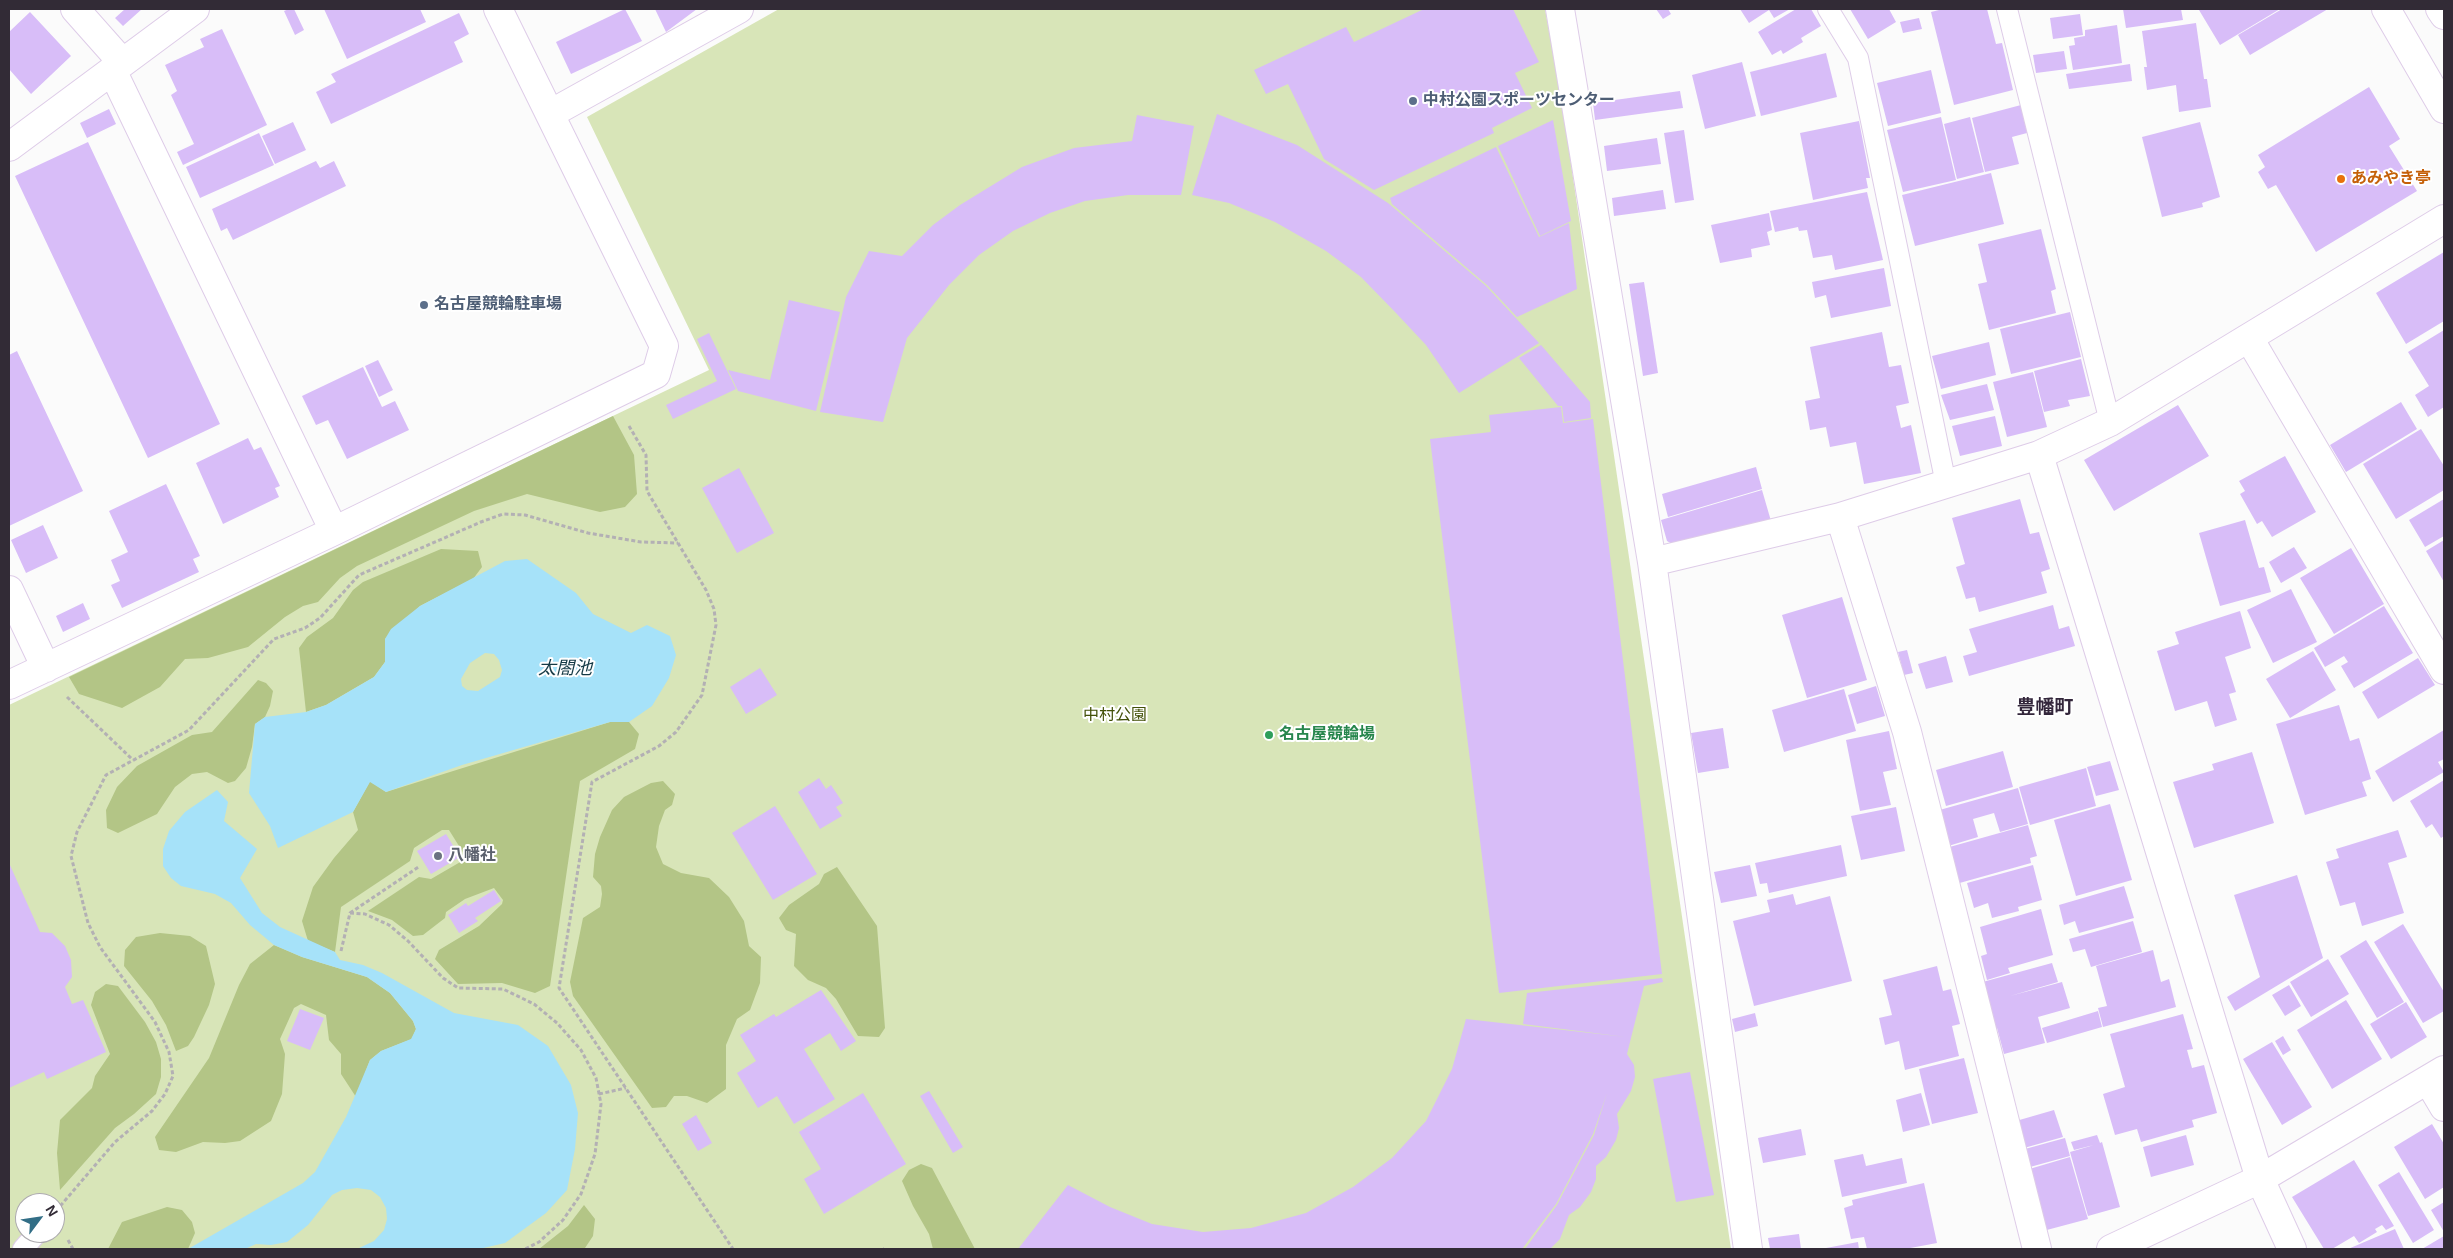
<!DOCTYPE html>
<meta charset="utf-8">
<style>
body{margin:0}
#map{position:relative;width:2453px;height:1258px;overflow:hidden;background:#fbfbfb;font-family:Arial,sans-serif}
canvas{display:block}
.frame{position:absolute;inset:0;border:10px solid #322b36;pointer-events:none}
.north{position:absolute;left:15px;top:1193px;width:50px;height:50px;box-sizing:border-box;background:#fff;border:1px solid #adaaaf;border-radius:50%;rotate:59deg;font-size:14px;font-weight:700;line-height:20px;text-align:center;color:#322b36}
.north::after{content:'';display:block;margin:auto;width:18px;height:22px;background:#326e86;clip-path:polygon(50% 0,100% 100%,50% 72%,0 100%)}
</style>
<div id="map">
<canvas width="2453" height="1258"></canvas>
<div class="frame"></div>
<div class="north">N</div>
</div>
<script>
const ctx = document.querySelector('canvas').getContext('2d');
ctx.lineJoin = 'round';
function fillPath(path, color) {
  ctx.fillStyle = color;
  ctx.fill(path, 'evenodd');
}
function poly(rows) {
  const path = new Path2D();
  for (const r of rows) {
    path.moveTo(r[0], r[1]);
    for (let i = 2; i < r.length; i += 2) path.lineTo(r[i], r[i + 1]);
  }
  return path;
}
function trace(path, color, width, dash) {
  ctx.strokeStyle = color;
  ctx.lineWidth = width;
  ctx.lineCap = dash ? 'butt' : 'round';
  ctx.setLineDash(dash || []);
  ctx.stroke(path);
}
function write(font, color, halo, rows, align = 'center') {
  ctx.font = font + ' Arial,"Noto Sans JP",sans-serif';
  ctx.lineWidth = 4;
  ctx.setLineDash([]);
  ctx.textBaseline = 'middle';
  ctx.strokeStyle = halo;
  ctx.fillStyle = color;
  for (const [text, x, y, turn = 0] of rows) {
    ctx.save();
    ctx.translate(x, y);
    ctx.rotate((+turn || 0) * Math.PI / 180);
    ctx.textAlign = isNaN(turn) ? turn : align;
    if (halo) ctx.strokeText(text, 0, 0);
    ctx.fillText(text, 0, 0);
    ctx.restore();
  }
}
const green = poly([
 [779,9,1545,9,1561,96,1731,1249,9,1249,9,705,709,370,587,117],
 [25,1203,55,1203,55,1233,25,1233]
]);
const forest = poly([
 [613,416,634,455,637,494,625,507,600,512,527,494,474,511,357,566,340,578,318,602,303,606,285,617,248,647,208,658,185,659,160,687,122,708,79,694,69,677],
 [441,549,478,551,482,567,473,579,420,606,385,639,385,662,374,677,326,705,306,712,299,648,307,637,333,618,353,590,363,582],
 [258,680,266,683,273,691,270,706,265,717,255,724,252,747,246,768,235,781,228,783,207,772,192,774,175,787,157,814,118,833,107,828,106,810,117,787,137,766,192,735,212,732],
 [610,722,629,722,639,734,635,749,580,781,550,986,535,993,502,983,458,984,435,959,439,950,479,926,502,904,503,900,494,888,465,899,446,912,445,918,423,935,413,936,392,920,368,911,419,877,431,879,462,861,464,854,449,830,442,830,414,848,410,861,341,907,335,952,308,941,302,921,313,887,334,858,358,830,353,812,370,781,386,792],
 [663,781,675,794,672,805,665,810,659,826,656,847,663,864,681,873,709,878,729,897,744,921,749,946,761,957,760,983,750,1010,737,1019,726,1045,726,1089,707,1103,687,1096,674,1096,666,1107,652,1108,573,996,570,982,583,918,600,907,602,894,601,886,593,877,595,854,600,837,612,810,624,797,651,783],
 [837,867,877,926,885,1028,879,1037,858,1036,836,999,826,988,808,980,794,966,796,934,786,930,779,918,789,905,819,884,824,874],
 [160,933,190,936,206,946,215,984,209,1005,194,1037,188,1046,176,1051,166,1025,152,1001,124,966,125,950,136,937],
 [274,945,302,957,367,977,390,993,413,1021,416,1029,412,1039,381,1051,370,1060,356,1097,341,1074,341,1054,329,1040,326,1015,301,1004,294,1008,280,1039,285,1054,282,1094,271,1121,240,1141,225,1143,203,1142,176,1152,159,1150,155,1137,209,1058,239,985,250,964],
 [106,984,118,986,145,1022,156,1042,161,1059,161,1077,156,1094,134,1114,115,1128,60,1190,57,1153,60,1120,92,1088,95,1076,110,1054,91,1005,95,992],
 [921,1164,932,1168,975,1249,933,1249,929,1234,913,1206,902,1181,909,1170],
 [584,1205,595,1219,593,1236,585,1248,539,1249,568,1226],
 [167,1207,182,1210,192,1222,195,1233,188,1249,108,1249,122,1222]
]);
const water = poly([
 [527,559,576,593,593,614,631,633,647,625,670,636,676,655,669,678,652,706,629,722,610,722,462,765,386,792,370,782,353,812,278,848,270,826,249,793,255,724,265,717,306,712,326,705,374,677,385,662,385,639,391,629,420,606,505,561],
 [485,653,494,654,499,660,502,670,500,677,478,691,467,690,462,686,461,679,470,663],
 [217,790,228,802,224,821,257,849,240,878,262,913,280,927,335,952,340,960,363,965,382,973,454,1013,518,1025,548,1046,571,1085,578,1113,575,1149,567,1190,546,1213,505,1243,479,1249,357,1249,374,1241,384,1230,387,1219,386,1208,380,1197,371,1190,357,1188,342,1190,332,1195,308,1225,287,1242,271,1245,256,1244,245,1249,188,1249,303,1183,315,1172,346,1117,370,1060,381,1051,411,1039,416,1029,413,1021,390,993,367,977,302,957,274,945,250,925,231,903,215,894,181,886,171,878,163,866,163,849,169,831,185,812]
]);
const building = poly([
 [125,9,142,9,123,26,115,18],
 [289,9,294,9,304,30,295,35,284,11],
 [324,9,420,9,426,22,347,59],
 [625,9,642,41,571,74,556,42],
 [655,9,697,9,666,32],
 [1424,9,1513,9,1539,62,1515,73,1532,108,1492,128,1494,133,1374,190,1324,159,1288,84,1266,94,1254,70,1346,27,1354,42],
 [1656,9,1668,9,1671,14,1663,19],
 [1740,9,1790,9,1774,18,1769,10,1749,23],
 [1796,9,1811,9,1821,26,1801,38,1803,42,1783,54,1781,50,1772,55,1758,32],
 [1850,9,1889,9,1896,22,1868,39],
 [1943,9,1987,9,1996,44,2002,43,2013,90,1954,105,1931,12],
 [2123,9,2181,9,2183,20,2126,28],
 [2202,9,2280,9,2220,45,2199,10],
 [2282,9,2328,9,2250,55,2238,35],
 [30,12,71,56,31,94,9,69,9,32],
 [459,13,469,34,454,42,463,62,331,124,316,92,336,82,331,74],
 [2080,14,2083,35,2053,39,2050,18],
 [1919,18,1922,29,1903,33,1900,22],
 [2196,23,2204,79,2207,79,2211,107,2179,112,2176,85,2147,90,2144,67,2147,67,2142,31],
 [2117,25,2122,63,2073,70,2069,46,2075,45,2074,38,2085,36,2085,30],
 [222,29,267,125,183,165,177,152,194,144,171,95,177,91,165,65,204,47,200,39],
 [2064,51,2067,69,2036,73,2033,55],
 [1826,53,1837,97,1761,116,1750,72],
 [1742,62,1756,116,1705,129,1692,75],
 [2130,64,2132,81,2069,89,2066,74],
 [1931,70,1941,113,1888,126,1877,83],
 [2369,87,2400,139,2389,146,2417,191,2316,252,2276,185,2268,189,2258,172,2265,167,2258,155],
 [1680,91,1683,108,1595,120,1593,103],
 [2021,105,2027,133,2012,137,2019,164,1985,172,1972,118],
 [109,109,116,124,87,138,80,123],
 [1217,114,1297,145,1388,203,1486,286,1539,343,1459,393,1426,345,1396,313,1361,277,1326,251,1275,222,1229,203,1192,195],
 [1137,115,1194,126,1181,195,1128,195,1085,201,1050,213,1013,231,979,255,949,285,907,338,883,422,820,412,846,297,869,251,902,256,933,225,960,205,1022,167,1074,148,1132,141],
 [1941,117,1956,180,1903,192,1887,130],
 [1970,117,1984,172,1957,179,1944,124],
 [1553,120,1571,221,1540,236,1498,146],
 [1859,121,1870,178,1866,178,1868,188,1813,200,1800,133],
 [293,122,306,150,275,164,262,136],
 [2200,122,2220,197,2202,203,2203,207,2162,217,2142,137],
 [1684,130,1694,200,1675,203,1664,133],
 [259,133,274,165,200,198,186,167],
 [1657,138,1661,164,1607,171,1604,146],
 [88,142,220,424,148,458,15,176],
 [1496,147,1539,237,1569,223,1577,289,1517,317,1487,285,1392,204,1390,198],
 [316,161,320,168,334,161,346,186,233,240,227,228,221,231,212,209],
 [1991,173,2004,224,1915,246,1902,195],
 [1663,190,1666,209,1614,216,1612,198],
 [1867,192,1883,260,1835,270,1832,255,1813,258,1807,230,1799,231,1798,227,1775,232,1770,211],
 [1769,213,1772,230,1767,232,1770,245,1751,249,1752,257,1720,263,1711,225],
 [2041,229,2056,289,2051,291,2056,313,1989,330,1978,284,1987,282,1978,244],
 [2444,252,2444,321,2406,344,2376,293],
 [1884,268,1891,306,1831,318,1826,295,1815,298,1812,282],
 [1644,282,1658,373,1643,376,1629,284],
 [789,300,840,312,816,411,738,391,728,370,770,380],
 [2070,312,2081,357,2011,374,2000,329],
 [2444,330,2444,407,2428,417,2415,395,2429,386,2408,352],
 [1882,332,1889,367,1901,365,1909,403,1896,406,1901,428,1911,425,1921,473,1864,484,1856,442,1830,447,1826,427,1810,430,1805,401,1820,398,1810,347],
 [709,333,736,389,673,419,666,405,717,381,697,339],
 [1989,342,1996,375,1941,389,1932,356],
 [1541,345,1590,402,1591,418,1564,422,1562,406,1558,406,1519,358],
 [17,351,83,491,9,526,9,355],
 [2081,359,2090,396,2068,400,2070,406,2044,412,2034,371],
 [378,360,393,390,379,397,365,366],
 [363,367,382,407,395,401,409,430,347,459,328,420,316,425,302,396],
 [2033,372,2047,427,2007,437,1993,382],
 [1987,384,1994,410,1950,420,1941,395],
 [2401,402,2417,429,2346,472,2330,445],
 [2178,405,2209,456,2114,511,2084,460],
 [1561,407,1563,423,1593,419,1662,974,1499,993,1430,439,1491,432,1489,415],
 [1995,416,2002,446,1960,456,1952,426],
 [2421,429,2444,466,2444,490,2396,519,2363,464],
 [248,438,254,450,261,447,280,486,275,488,279,497,223,524,196,463],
 [2285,456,2316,512,2272,537,2262,521,2257,524,2240,494,2245,491,2239,481],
 [1756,467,1762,489,1668,517,1662,494],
 [739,468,774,533,737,553,702,488],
 [166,484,200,556,193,559,199,572,122,608,111,585,120,581,111,560,128,552,109,511],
 [1762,490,1771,521,1679,548,1667,541,1661,520],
 [2020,499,2030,534,2039,532,2050,569,2041,572,2047,593,1979,612,1975,597,1966,599,1956,567,1965,564,1952,518],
 [2444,499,2444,536,2425,547,2409,520],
 [2245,520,2259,568,2264,567,2271,592,2220,606,2199,533],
 [43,525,58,558,26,573,11,540],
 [2444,540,2444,582,2426,551],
 [2294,547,2307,568,2281,583,2269,562],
 [2351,548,2384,604,2334,634,2300,578],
 [2291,589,2317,642,2273,663,2247,610],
 [1842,597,1867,680,1807,698,1782,615],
 [83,603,90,619,63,632,56,616],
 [2053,605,2059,629,2069,626,2075,646,1969,676,1963,656,1977,652,1969,629],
 [2384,606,2413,653,2354,688,2341,666,2348,662,2344,656,2325,667,2314,648],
 [2240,611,2251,648,2225,657,2236,692,2229,694,2237,720,2215,727,2207,701,2175,711,2157,651,2179,644,2175,632],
 [1907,650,1913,673,1904,675,1898,652],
 [2313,651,2336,690,2290,718,2266,679],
 [1946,656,1953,682,1926,689,1918,664],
 [2418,658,2435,685,2378,719,2362,692],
 [760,668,777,695,746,714,730,687],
 [1876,686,1885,716,1857,724,1848,695],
 [1844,689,1856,731,1784,752,1772,710],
 [2339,705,2350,741,2359,738,2371,779,2362,782,2367,796,2305,815,2276,724],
 [1723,728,1729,768,1698,773,1691,733],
 [2444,730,2444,759,2438,762,2444,772,2393,802,2375,771],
 [1889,731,1897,769,1883,772,1891,805,1860,811,1846,740],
 [2003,751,2013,787,1946,806,1936,770],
 [2252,752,2274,823,2194,848,2173,782,2214,770,2212,764],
 [2110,761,2119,790,2096,796,2087,767],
 [2086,768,2096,806,2030,825,2019,787],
 [819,778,826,789,831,785,843,803,836,807,842,816,820,829,798,792],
 [2444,780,2444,836,2441,838,2432,824,2426,828,2410,801],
 [2018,788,2028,824,2000,832,1994,813,1973,819,1978,837,1945,847,1936,811],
 [2110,804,2132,880,2076,896,2054,820],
 [775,806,817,874,773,900,732,833],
 [1896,807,1905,851,1861,860,1851,816],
 [2028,825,2037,856,2030,858,2031,863,1956,884,1946,848],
 [2398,830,2407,857,2388,863,2404,913,2362,926,2355,902,2340,906,2326,862,2339,858,2336,849],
 [446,834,460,857,431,874,417,851],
 [1841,845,1847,876,1769,893,1767,883,1760,884,1755,863],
 [9,863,40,932,52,933,65,946,71,960,72,977,65,987,72,1004,83,1000,106,1052,47,1079,44,1072,9,1088],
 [1750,865,1757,896,1721,903,1714,872],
 [2033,865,2042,900,2018,907,2019,911,1992,918,1988,903,1974,908,1967,883],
 [2297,875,2323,958,2235,1011,2227,997,2260,977,2234,895],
 [2124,886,2134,918,2079,933,2075,921,2064,925,2059,905],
 [494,890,501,901,475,918,478,921,459,933,448,915,466,903,468,906],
 [1793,894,1796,905,1830,896,1852,981,1754,1006,1733,921,1770,912,1767,900],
 [2041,909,2053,955,2008,968,2010,973,1987,980,1981,956,1987,954,1980,927],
 [2133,921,2142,952,2091,967,2085,949,2073,952,2069,939],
 [2403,924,2444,992,2444,1011,2423,1023,2374,942],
 [2366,940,2404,1002,2377,1018,2340,956],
 [2153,950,2161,982,2169,979,2176,1007,2103,1027,2098,1008,2107,1006,2096,966],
 [2328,959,2349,994,2311,1017,2290,982],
 [2052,963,2058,982,2010,996,2062,982,2070,1008,2038,1017,2045,1043,2004,1054,1997,1028,1990,1030,1979,983],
 [1937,966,1943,991,1951,989,1960,1024,1952,1026,1959,1056,1905,1070,1899,1041,1885,1045,1879,1018,1892,1015,1883,980],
 [1662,978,1663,982,1644,986,1627,1054,1634,1065,1635,1077,1631,1091,1617,1114,1619,1128,1616,1140,1606,1157,1596,1166,1596,1179,1591,1192,1580,1207,1569,1215,1560,1239,1550,1249,1525,1249,1557,1205,1594,1135,1607,1093,1593,1134,1556,1204,1522,1249,1018,1249,1068,1185,1110,1207,1152,1224,1203,1232,1251,1228,1306,1213,1353,1187,1392,1158,1426,1121,1452,1069,1466,1019,1626,1037,1523,1024,1527,993],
 [2289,985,2301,1006,2285,1016,2272,995],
 [821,990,856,1041,841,1051,830,1033,804,1049,835,1099,794,1124,777,1096,758,1108,737,1073,756,1061,740,1035,774,1014,776,1017],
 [2346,1000,2382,1059,2332,1089,2297,1030],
 [2406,1002,2427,1037,2391,1059,2370,1024],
 [300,1009,324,1018,310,1050,287,1041],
 [2098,1011,2102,1027,2047,1043,2042,1028],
 [1755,1013,1758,1026,1735,1032,1732,1019],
 [2183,1014,2193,1049,2187,1050,2192,1068,2204,1065,2217,1113,2192,1120,2194,1127,2141,1142,2137,1129,2115,1135,2103,1094,2125,1087,2110,1034],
 [2283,1036,2291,1050,2283,1055,2275,1041],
 [2272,1042,2312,1107,2282,1125,2243,1059],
 [1964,1058,1978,1113,1932,1124,1919,1069],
 [1690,1072,1714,1195,1676,1202,1653,1079],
 [929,1091,963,1147,953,1153,920,1096],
 [863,1093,906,1164,824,1214,804,1179,821,1169,799,1132],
 [1921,1093,1930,1125,1903,1132,1896,1100],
 [2054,1110,2063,1137,2024,1148,2016,1121],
 [696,1115,712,1143,698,1151,682,1124],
 [2432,1124,2444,1144,2444,1187,2425,1199,2394,1147],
 [1801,1129,1806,1155,1763,1163,1758,1138],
 [2097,1135,2100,1143,2102,1142,2120,1207,2088,1216,2070,1152,2094,1145,2074,1150,2071,1142],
 [2186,1135,2194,1165,2151,1177,2143,1147],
 [2065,1138,2070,1156,2030,1167,2025,1149],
 [1863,1154,1866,1166,1902,1158,1907,1183,1842,1197,1834,1160],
 [2070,1157,2088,1219,2043,1231,2026,1170],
 [2354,1160,2394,1226,2386,1230,2382,1225,2375,1229,2377,1232,2359,1243,2354,1236,2332,1249,2324,1249,2292,1197],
 [2399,1172,2434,1230,2413,1243,2378,1185],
 [1924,1183,1937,1243,1905,1249,1867,1249,1864,1237,1851,1239,1844,1208,1853,1205,1852,1200],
 [2444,1202,2444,1232,2431,1210],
 [2395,1229,2404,1249,2348,1249],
 [1799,1234,1801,1249,1770,1249,1768,1238],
 [2444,1236,2444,1249,2422,1249],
 [1858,1242,1859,1249,1826,1249,1826,1248]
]);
const path = poly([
 [629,426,646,455,647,491,706,590,714,609,716,625,702,695,676,732,659,746,592,782,559,988,733,1249],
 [67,697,133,760],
 [350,913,365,914,389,925,408,941,443,978,458,988,503,989,534,1004,557,1023,581,1050,596,1078,601,1104,595,1154,581,1194,563,1220,539,1242,525,1249],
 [341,951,350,913,420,866],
 [599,1094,626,1088],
 [56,1211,115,1142,152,1111,165,1094,173,1076,169,1052,155,1022,100,947,88,923,71,856,77,832,106,775,189,730,274,639,305,628,320,618,359,575,481,522,503,514,525,515,588,533,641,542,678,543],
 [68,1240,73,1249],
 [883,1249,884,1249]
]);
const service = poly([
 [1828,9,1858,58,1946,484],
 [2007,9,2110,422],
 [23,1249,37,1233]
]);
const minor = poly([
 [75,9,122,62],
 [1560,9,1652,562,1748,1249],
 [112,70,334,531],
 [550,114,739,9],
 [9,147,195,9],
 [2249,338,2444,670],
 [2039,455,2260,1179,2292,1249],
 [1840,517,1907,732,2037,1249],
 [1652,562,1840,517,2039,455,2110,422,2444,219],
 [9,590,46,668],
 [9,685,334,531,656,374,664,346,498,9],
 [2428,1080,2444,1107]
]);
const tertiary = poly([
 [2111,1249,2260,1179,2444,1070]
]);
const secondary = poly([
 [2386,9,2444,109],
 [2440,9,2444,15]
]);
const markers = [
 [1413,101,5,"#5c6f8a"],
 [2341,179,5,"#e8710a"],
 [424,305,5,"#5c6f8a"],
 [1269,735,5,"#2e9e5b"],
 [438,856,5,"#6b7280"]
];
const serviceNames = [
 ["中村公園スポーツセンター",1423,101],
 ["名古屋競輪駐車場",434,305]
];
const foodNames = [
 ["あみやき亭",2351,179]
];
const parkNames = [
 ["中村公園",1115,716]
];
const leisureNames = [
 ["名古屋競輪場",1279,735]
];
const worshipNames = [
 ["八幡社",448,856]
];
const waterNames = [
 ["太閤池",565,669]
];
const quarterNames = [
 ["豊幡町",2045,708]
];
fillPath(green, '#d8e5b8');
fillPath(forest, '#b3c586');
fillPath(water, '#a6e2f9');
fillPath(building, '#d8bdf8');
trace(service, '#decce8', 22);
trace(minor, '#decce8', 30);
trace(tertiary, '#decce8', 30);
trace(secondary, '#decce8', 30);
trace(path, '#b3b0b4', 3, [4, 2.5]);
trace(service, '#fff', 20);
trace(minor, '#fff', 28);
trace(tertiary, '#fff', 28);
trace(secondary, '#fff', 28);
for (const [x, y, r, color] of markers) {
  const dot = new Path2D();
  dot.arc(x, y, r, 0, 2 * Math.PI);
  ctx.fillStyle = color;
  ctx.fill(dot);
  trace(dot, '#fff', 2);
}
write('bold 16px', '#4e5e75', '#fff', serviceNames, 'left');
write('bold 16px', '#c56008', '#fff', foodNames, 'left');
write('16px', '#425007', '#fff', parkNames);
write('bold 16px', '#27864d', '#fff', leisureNames, 'left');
write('bold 16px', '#5b616d', '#fff', worshipNames, 'left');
write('italic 18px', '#153a46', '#fff', waterNames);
write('bold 19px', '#33263b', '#fff', quarterNames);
</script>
